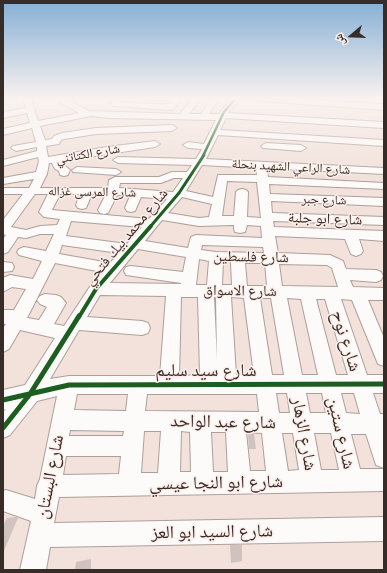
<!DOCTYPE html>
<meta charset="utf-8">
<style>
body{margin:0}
#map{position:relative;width:387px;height:573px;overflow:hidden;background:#f2e2db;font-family:Cabin,"Noto Naskh Arabic",sans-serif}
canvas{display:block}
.frame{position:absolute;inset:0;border:4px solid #382c28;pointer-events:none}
.north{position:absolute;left:331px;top:16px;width:40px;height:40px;-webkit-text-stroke:3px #fcefea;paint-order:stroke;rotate:251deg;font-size:11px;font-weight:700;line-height:16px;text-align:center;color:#382c28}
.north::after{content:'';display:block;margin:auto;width:14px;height:18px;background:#382c28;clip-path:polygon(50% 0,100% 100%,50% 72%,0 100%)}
</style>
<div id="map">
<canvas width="387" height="573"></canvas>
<div class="frame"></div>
<div class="north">ش</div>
</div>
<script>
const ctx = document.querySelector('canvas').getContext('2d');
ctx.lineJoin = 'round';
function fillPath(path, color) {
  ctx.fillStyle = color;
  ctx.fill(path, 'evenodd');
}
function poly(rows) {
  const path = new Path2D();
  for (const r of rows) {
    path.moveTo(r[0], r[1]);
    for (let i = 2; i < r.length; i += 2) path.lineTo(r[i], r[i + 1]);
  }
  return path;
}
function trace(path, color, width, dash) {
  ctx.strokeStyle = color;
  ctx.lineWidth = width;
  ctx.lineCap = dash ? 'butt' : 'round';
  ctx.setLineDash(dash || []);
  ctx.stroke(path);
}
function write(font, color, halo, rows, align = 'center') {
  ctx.font = font + ' Cabin,"Noto Naskh Arabic",sans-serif';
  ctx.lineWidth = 3;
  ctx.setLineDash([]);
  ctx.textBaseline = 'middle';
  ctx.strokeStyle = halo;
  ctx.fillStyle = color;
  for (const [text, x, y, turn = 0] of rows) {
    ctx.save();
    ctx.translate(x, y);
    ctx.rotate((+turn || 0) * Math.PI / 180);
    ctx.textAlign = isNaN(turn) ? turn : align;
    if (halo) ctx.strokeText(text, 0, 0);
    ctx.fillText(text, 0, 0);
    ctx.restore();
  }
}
const building = poly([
 [248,434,254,434,256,449,249,449],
 [16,517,18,518,3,553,3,525,7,518],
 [230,545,242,545,242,561,231,563],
 [91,559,91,570,75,570,76,562]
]);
const minor = poly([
 [23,99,31,99,38,121,79,113,58,101,57,99,66,99,89,111,180,114,192,99,200,99,189,114,201,114,211,99,219,99,209,114,219,114,231,99,239,99,228,113,384,122,384,128,226,118,220,130,384,140,384,146,218,135,206,159,384,168,384,174,267,168,268,177,384,183,384,189,269,184,270,194,384,198,384,206,271,201,272,213,384,217,384,225,273,221,274,227,384,231,384,241,359,239,363,251,361,254,356,256,351,254,345,239,275,236,278,253,330,255,343,261,346,269,376,270,381,272,383,276,381,280,376,282,350,280,353,287,384,288,384,300,368,300,384,338,384,366,378,364,352,300,341,299,367,375,384,375,384,393,373,393,380,414,384,414,384,468,376,465,366,434,351,434,360,469,384,469,384,491,59,497,54,523,384,517,384,541,50,547,46,570,20,570,31,521,3,511,3,491,6,490,35,499,37,486,40,479,57,396,37,401,10,435,3,438,3,412,6,409,3,410,3,390,25,385,55,338,20,330,9,349,3,352,3,328,6,324,3,324,3,310,14,310,26,289,12,287,3,292,3,278,10,275,33,279,42,261,19,255,17,252,19,249,24,247,46,251,54,234,40,234,26,238,18,237,8,252,3,254,3,239,6,235,3,234,3,220,23,194,3,194,3,188,29,188,34,179,3,184,3,178,36,172,39,161,38,157,3,166,3,160,37,151,37,147,16,151,11,148,13,146,36,142,32,128,3,135,3,129,30,123,27,113,3,118,3,112,26,108,23,99],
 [91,116,109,118,216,120,204,144,188,142,183,145,188,148,202,149,196,159,118,157,113,160,118,163,192,165,187,172,172,172,159,177,115,177,109,180,108,188,40,188,47,174,49,163,52,163,55,169,59,171,60,175,64,176,68,175,70,170,64,165,62,161,155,147,160,144,155,141,107,147,48,157,46,146,59,144,61,140,64,139,96,134,172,131,177,128,172,125,96,128,62,133,54,136,52,139,45,140,40,126,91,116],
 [202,165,256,168,257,175,218,175,213,197,186,191,202,165],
 [174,178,183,178,173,192,119,188,120,183,161,183,174,178],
 [227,181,257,182,261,218,247,217,248,192,246,190,242,189,238,190,236,192,234,216,222,216,227,181],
 [35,194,48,194,39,212,44,217,60,219,57,225,40,226,26,230,11,227,35,194],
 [60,194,80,194,76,205,78,208,82,209,86,208,92,194,106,194,98,210,100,213,104,214,108,213,117,195,130,196,125,208,127,211,131,212,135,211,141,197,167,199,149,219,52,210,60,194],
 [182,197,212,204,209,217,199,218,168,213,182,197],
 [162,220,199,226,234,225,234,229,235,232,240,233,245,232,247,225,261,226,262,238,196,235,191,237,188,248,145,241,162,220],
 [71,221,142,227,127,244,66,236,71,221],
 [62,245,119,253,110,263,59,254,62,245],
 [202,245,263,247,264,253,216,252,201,250,202,245],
 [138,249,186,257,183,272,131,266,126,267,124,271,126,275,181,283,181,284,110,283,138,249],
 [199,259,209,261,207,285,196,285,199,259],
 [223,262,231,262,232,285,222,285,223,262],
 [55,263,102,272,91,285,64,326,54,324,66,303,61,297,56,295,45,294,40,296,37,300,40,304,47,307,39,320,27,318,55,263],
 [245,263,265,263,267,286,247,286,245,263],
 [279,264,327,265,332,268,338,287,282,286,279,264],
 [100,295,166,296,160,376,69,376,50,379,79,330,142,335,148,333,150,328,148,323,142,321,87,317,100,295],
 [181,297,198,297,200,375,179,376,181,297],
 [214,297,216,297,217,360,214,297],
 [231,297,244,298,254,375,236,375,231,297],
 [260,298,271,298,284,375,272,375,260,298],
 [287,298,301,299,318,375,302,375,287,298],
 [316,299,325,299,348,375,336,375,316,299],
 [276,393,287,393,290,413,279,413,276,393],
 [306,393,322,393,326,413,310,413,306,393],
 [341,393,354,393,360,414,346,413,341,393],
 [77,394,128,394,126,411,74,410,77,394],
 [147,394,257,394,259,412,145,411,147,394],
 [70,430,124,431,123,436,69,436,70,430],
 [144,431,161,431,158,473,141,473,144,431],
 [181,431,190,432,191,472,180,472,181,431],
 [211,432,226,432,228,472,213,472,211,432],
 [246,432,262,433,266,471,250,471,246,432],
 [282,433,293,433,299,470,288,471,282,433],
 [314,433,331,433,339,470,321,470,314,433],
 [66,456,121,456,119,474,63,475,66,456],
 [110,99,118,99,119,102,153,104,169,104,173,99,181,99,174,109,171,110,116,106,113,106,110,99],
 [256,99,291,99,384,104,384,110,260,101,256,99],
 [266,143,301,145,306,148,301,151,263,148,261,146,266,143],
 [77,167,116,169,121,172,116,175,73,172,72,170,77,167],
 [3,262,12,263,14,267,12,271,3,272,3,262]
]);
const cyclewayFar3 = poly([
 [203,156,224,112,235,99]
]);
const cyclewayFar2 = poly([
 [150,227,179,193,204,155]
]);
const cyclewayFar1 = poly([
 [79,317,96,289,151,226]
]);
const cycleway = poly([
 [3,400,69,385,384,384],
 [3,428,30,394,79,316]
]);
const farStreetnames = [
 ["شارع الكتاتني",88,154,-10],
 ["شارع الراعي الشهيد بنحلة",291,167,3],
 ["شارع المرسى غزاله",92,192,1],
 ["شارع جبر",324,200,2]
];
const streetNames = [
 ["شارع ابو جلبة",325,219,2],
 ["شارع محمد بيك فتحي",126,237,-50],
 ["شارع فلسطين",251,257,1],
 ["شارع الاسواق",240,291,1]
];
const nearStreetnames = [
 ["شارع نوح",346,341,72],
 ["شارع سيد سليم",206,371],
 ["شارع عبد الواحد",223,422,1],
 ["شارع ستين",341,433,77],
 ["شارع الزهار",304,434,80],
 ["شارع البستان",50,477,-79],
 ["شارع ابو النجا عيسي",216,483,-1],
 ["شارع السيد ابو العز",212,532,-1]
];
fillPath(building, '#d0c3bf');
trace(minor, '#ac9f9a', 2);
fillPath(minor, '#fdfbfa');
trace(cyclewayFar3, '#1b5e20', 2.5);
trace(cyclewayFar2, '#1b5e20', 3);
trace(cyclewayFar1, '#1b5e20', 4);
trace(cycleway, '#1b5e20', 5);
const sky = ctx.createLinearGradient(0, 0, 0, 179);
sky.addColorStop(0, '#85afd5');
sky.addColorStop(0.55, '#f9f2ef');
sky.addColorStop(1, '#f9f2ef00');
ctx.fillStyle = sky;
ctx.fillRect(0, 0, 387, 179);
write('13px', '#382c28', '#fcefea', farStreetnames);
write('15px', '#382c28', '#fcefea', streetNames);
write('18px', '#382c28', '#fcefea', nearStreetnames);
</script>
